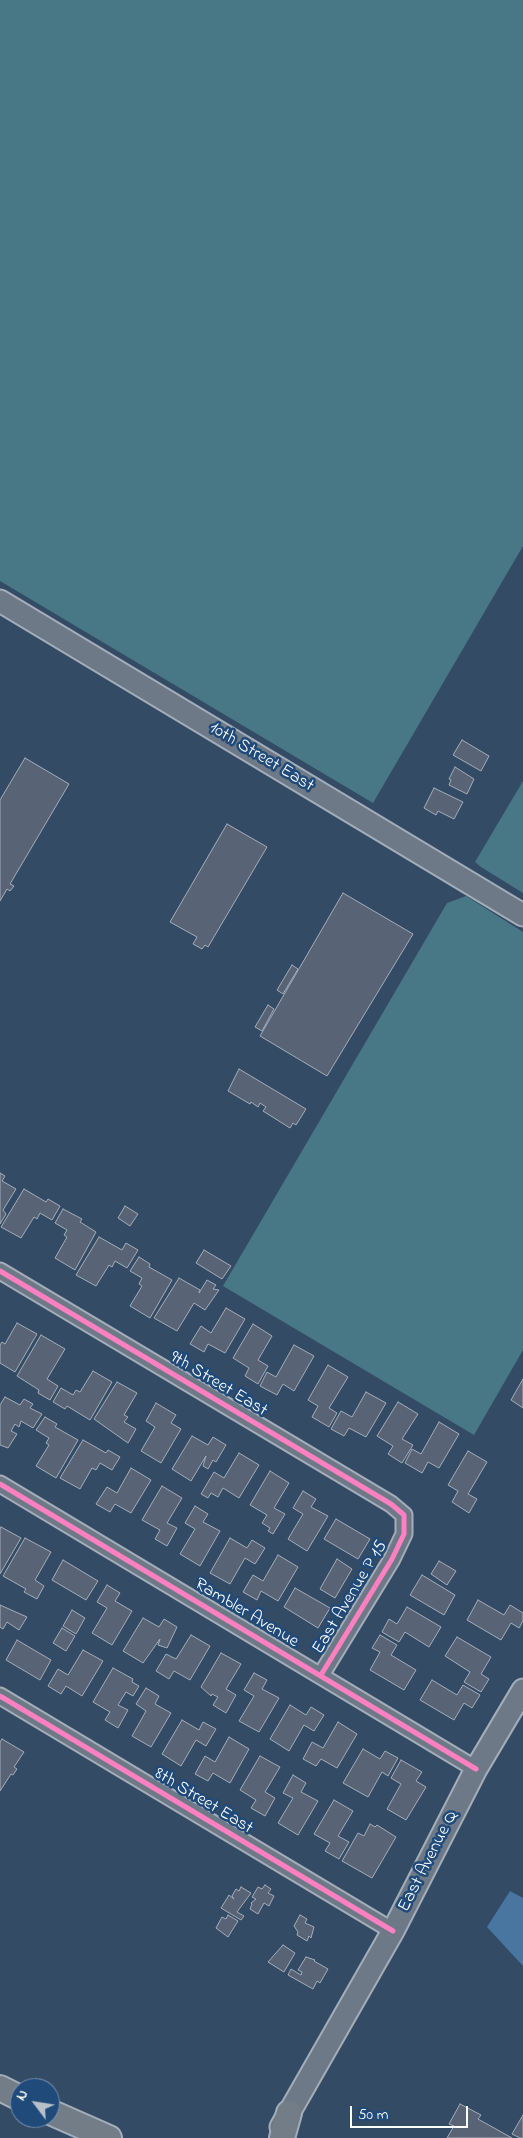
<!DOCTYPE html>
<style>
body{margin:0}
#map{position:relative;width:523px;height:2138px;overflow:hidden;background:#344b65;font-family:"Indie Flower",sans-serif}
canvas{display:block}
.north{position:absolute;left:10px;top:2078px;width:50px;height:50px;box-sizing:border-box;background:#1f4a7a;border:1px solid #7992af;border-radius:50%;rotate:301deg;font-size:14px;font-weight:700;line-height:20px;text-align:center;color:#fff}
.north::after{content:'';display:block;margin:auto;width:18px;height:22px;background:#b8c0c9;clip-path:polygon(50% 0,100% 100%,50% 72%,0 100%)}
.scale{position:absolute;left:350px;top:2106px;width:118px;height:22px;box-sizing:border-box;border:2px solid #fff;border-top:0;padding-left:6px;font-size:15px;line-height:18px;white-space:nowrap;color:#fff;-webkit-text-stroke:4px #1f4a7a;paint-order:stroke}
</style>
<div id="map">
<canvas width="523" height="2138"></canvas>
<div class="north">N</div>
<div class="scale">50 m</div>
</div>
<script>
const ctx = document.querySelector('canvas').getContext('2d');
ctx.lineJoin = 'round';
function fillPath(path, color) {
  ctx.fillStyle = color;
  ctx.fill(path, 'evenodd');
}
function poly(rows) {
  const path = new Path2D();
  for (const r of rows) {
    path.moveTo(r[0], r[1]);
    for (let i = 2; i < r.length; i += 2) path.lineTo(r[i], r[i + 1]);
  }
  return path;
}
function trace(path, color, width, dash) {
  ctx.strokeStyle = color;
  ctx.lineWidth = width;
  ctx.lineCap = dash ? 'butt' : 'round';
  ctx.setLineDash(dash || []);
  ctx.stroke(path);
}
function write(font, color, halo, rows, align = 'center') {
  ctx.font = font + ' "Indie Flower",sans-serif';
  ctx.lineWidth = 5;
  ctx.setLineDash([]);
  ctx.textBaseline = 'middle';
  ctx.strokeStyle = halo;
  ctx.fillStyle = color;
  for (const [text, x, y, turn = 0] of rows) {
    ctx.save();
    ctx.translate(x, y);
    ctx.rotate((+turn || 0) * Math.PI / 180);
    ctx.textAlign = isNaN(turn) ? turn : align;
    if (halo) ctx.strokeText(text, 0, 0);
    ctx.fillText(text, 0, 0);
    ctx.restore();
  }
}
const green = poly([
 [0,0,523,0,523,546,373,803,0,581],
 [523,781,523,893,481,867,475,862],
 [466,896,523,932,523,1350,474,1435,223,1286,447,903]
]);
const water = poly([
 [510,1891,523,1898,523,1966,487,1927]
]);
const building = poly([
 [462,740,489,756,481,771,453,755,462,740],
 [25,758,69,784,10,884,14,886,10,891,7,889,0,901,0,800,25,758],
 [455,767,474,779,467,794,449,785,451,780,449,779,455,767],
 [434,788,463,802,454,819,438,811,436,815,424,808,434,788],
 [227,824,267,847,208,947,205,945,202,949,193,944,197,937,170,922,227,824],
 [343,893,413,934,327,1076,260,1036,343,893],
 [292,965,298,969,283,994,277,990,292,965],
 [268,1005,274,1009,262,1031,255,1027,268,1005],
 [239,1069,306,1109,296,1125,293,1123,290,1128,263,1111,266,1107,260,1103,258,1107,251,1102,250,1104,228,1091,239,1069],
 [0,1173,5,1176,2,1181,16,1189,3,1210,6,1214,0,1224,0,1173],
 [24,1189,46,1202,48,1199,60,1206,52,1220,40,1213,37,1219,34,1217,21,1238,1,1227,24,1189],
 [125,1206,138,1214,130,1226,118,1218,125,1206],
 [63,1209,82,1219,80,1222,96,1232,75,1270,55,1258,67,1237,64,1235,67,1230,55,1223,63,1209],
 [99,1237,122,1250,126,1243,138,1250,127,1268,115,1261,112,1267,109,1265,96,1286,76,1275,99,1237],
 [204,1250,231,1266,222,1279,196,1263,204,1250],
 [139,1257,150,1264,149,1267,172,1280,150,1318,130,1306,142,1286,139,1284,142,1278,130,1271,139,1257],
 [179,1278,200,1290,199,1293,207,1280,216,1285,213,1289,219,1290,205,1310,194,1303,177,1331,154,1318,179,1278],
 [226,1308,245,1319,225,1353,208,1344,204,1352,190,1344,201,1326,211,1333,226,1308],
 [17,1323,37,1334,15,1372,0,1363,0,1345,2,1342,5,1344,17,1323],
 [253,1324,272,1336,258,1360,268,1366,258,1384,245,1376,249,1368,233,1358,253,1324],
 [41,1335,65,1349,47,1379,58,1386,50,1400,38,1393,39,1390,17,1376,41,1335],
 [294,1345,314,1356,294,1391,283,1384,277,1395,260,1386,267,1372,276,1377,294,1345],
 [328,1365,348,1377,329,1408,337,1413,329,1427,312,1417,318,1406,308,1400,328,1365],
 [93,1371,112,1382,90,1420,67,1406,65,1409,53,1402,61,1388,73,1395,76,1390,80,1392,93,1371],
 [523,1379,523,1408,511,1400,523,1379],
 [117,1382,137,1393,124,1415,128,1417,124,1422,136,1429,128,1443,94,1419,117,1382],
 [366,1392,386,1403,366,1437,349,1428,344,1436,331,1429,341,1411,352,1417,366,1392],
 [5,1397,20,1405,24,1399,33,1404,30,1408,42,1414,33,1428,21,1421,19,1427,15,1424,11,1431,17,1434,8,1448,0,1445,0,1405,5,1397],
 [398,1402,418,1414,402,1439,413,1445,402,1463,388,1454,393,1446,377,1436,398,1402],
 [156,1403,176,1415,171,1423,181,1429,161,1463,141,1451,155,1427,146,1421,156,1403],
 [45,1417,57,1424,55,1427,78,1440,56,1478,36,1466,49,1445,46,1443,49,1438,36,1430,45,1417],
 [439,1422,459,1434,439,1468,428,1462,422,1473,405,1463,412,1449,421,1454,439,1422],
 [192,1436,208,1445,213,1437,226,1445,216,1462,213,1460,208,1469,203,1466,206,1456,191,1481,172,1469,192,1436],
 [83,1440,106,1453,108,1450,120,1457,112,1470,100,1463,96,1470,92,1468,80,1489,60,1478,83,1440],
 [468,1451,487,1462,468,1494,477,1499,469,1513,452,1502,458,1491,448,1485,468,1451],
 [239,1453,259,1465,239,1498,223,1488,218,1497,211,1493,208,1498,201,1494,214,1472,224,1478,239,1453],
 [131,1468,151,1480,131,1513,115,1504,110,1512,96,1504,107,1487,117,1493,131,1468],
 [270,1471,289,1483,274,1508,285,1514,273,1534,268,1531,270,1528,262,1523,267,1515,250,1505,270,1471],
 [162,1486,182,1498,167,1523,177,1528,167,1546,155,1539,160,1530,142,1520,162,1486],
 [303,1491,316,1499,311,1507,328,1516,307,1551,288,1539,303,1514,293,1508,303,1491],
 [195,1506,208,1514,203,1522,220,1531,200,1566,180,1554,195,1529,185,1523,195,1506],
 [336,1519,370,1539,358,1559,324,1539,336,1519],
 [1,1527,21,1538,0,1574,0,1529,1,1527],
 [25,1538,51,1552,35,1580,44,1586,37,1599,24,1592,26,1589,3,1576,25,1538],
 [230,1538,247,1548,252,1540,265,1548,255,1564,245,1558,230,1584,210,1573,230,1538],
 [278,1555,298,1567,278,1601,261,1591,257,1600,243,1592,253,1575,263,1581,278,1555],
 [337,1559,352,1569,335,1598,320,1589,337,1559],
 [63,1560,98,1581,86,1600,52,1580,63,1560],
 [439,1561,456,1571,447,1585,431,1574,439,1561],
 [422,1575,455,1595,444,1615,410,1595,422,1575],
 [107,1585,120,1593,115,1601,132,1611,112,1645,92,1633,107,1608,97,1602,107,1585],
 [295,1588,330,1608,318,1628,284,1607,295,1588],
 [478,1600,504,1615,510,1605,523,1613,523,1621,519,1628,511,1623,501,1640,467,1620,478,1600],
 [0,1605,27,1617,19,1630,7,1622,3,1629,0,1627,0,1605],
 [407,1607,441,1627,429,1647,405,1632,399,1642,382,1632,389,1619,397,1624,407,1607],
 [72,1610,85,1618,76,1634,63,1626,72,1610],
 [143,1618,159,1627,164,1619,177,1627,167,1648,158,1645,160,1639,143,1663,123,1651,143,1618],
 [62,1628,75,1636,66,1651,53,1643,62,1628],
 [191,1635,210,1646,190,1680,174,1671,169,1679,156,1671,166,1654,176,1659,191,1635],
 [380,1635,397,1645,391,1655,416,1670,404,1690,370,1670,380,1652,372,1648,380,1635],
 [457,1637,491,1657,481,1674,489,1679,481,1692,464,1682,470,1672,445,1656,457,1637],
 [17,1640,51,1660,40,1680,6,1660,17,1640],
 [83,1650,103,1661,82,1696,66,1686,61,1694,48,1686,58,1669,68,1675,83,1650],
 [221,1653,241,1664,226,1689,236,1695,226,1713,213,1705,218,1697,212,1694,211,1696,201,1687,221,1653],
 [113,1668,133,1679,132,1682,139,1686,133,1696,126,1692,118,1705,128,1710,118,1728,105,1720,110,1712,93,1702,113,1668],
 [254,1673,267,1680,262,1689,279,1698,259,1732,239,1721,254,1696,244,1690,254,1673],
 [432,1680,457,1695,463,1685,480,1695,472,1708,464,1703,454,1720,420,1700,432,1680],
 [146,1688,159,1696,155,1704,171,1713,151,1747,132,1736,146,1711,136,1704,146,1688],
 [290,1705,306,1715,311,1707,324,1715,314,1731,304,1725,289,1751,270,1739,290,1705],
 [182,1720,199,1730,203,1722,216,1729,206,1746,196,1740,181,1766,162,1754,182,1720],
 [338,1722,357,1734,337,1768,321,1759,316,1766,303,1759,312,1742,323,1748,338,1722],
 [229,1737,249,1749,230,1783,213,1773,208,1781,195,1774,205,1756,215,1762,229,1737],
 [2,1739,24,1752,14,1767,17,1769,13,1775,11,1774,0,1791,0,1742,2,1739],
 [363,1749,380,1759,385,1751,398,1758,388,1776,382,1772,368,1797,343,1783,363,1749],
 [260,1756,280,1767,265,1792,275,1798,265,1816,251,1808,256,1800,240,1790,260,1756],
 [401,1760,422,1772,416,1781,426,1787,406,1820,387,1809,401,1784,391,1778,401,1760],
 [293,1775,306,1783,301,1792,318,1801,298,1835,278,1823,293,1798,283,1793,293,1775],
 [334,1800,353,1811,338,1836,349,1842,339,1859,325,1851,330,1843,314,1834,334,1800],
 [370,1824,375,1827,377,1825,396,1837,372,1878,342,1861,358,1833,364,1836,370,1824],
 [265,1885,271,1889,268,1893,274,1896,269,1906,264,1903,258,1914,250,1909,252,1904,251,1903,256,1899,252,1897,258,1887,262,1889,265,1885],
 [241,1887,251,1893,237,1912,244,1916,241,1920,221,1908,229,1895,234,1899,232,1896,236,1889,239,1891,241,1887],
 [228,1915,238,1921,228,1937,216,1928,222,1917,226,1919,228,1915],
 [300,1915,307,1919,305,1923,314,1927,311,1938,309,1936,307,1941,297,1935,298,1932,294,1926,300,1915],
 [283,1945,295,1953,284,1972,268,1962,283,1945],
 [306,1957,315,1960,314,1961,328,1969,320,1983,317,1981,313,1989,288,1975,291,1969,301,1975,302,1972,298,1970,306,1957],
 [460,2104,481,2115,478,2119,512,2138,447,2138,454,2126,449,2124,460,2104],
 [523,2115,523,2138,520,2138,512,2134,523,2115]
]);
const street = poly([
 [0,1271,391,1504,404,1515,404,1534,392,1559,321,1675],
 [0,1484,476,1769],
 [0,1696,393,1931]
]);
const secondary = poly([
 [0,601,523,915],
 [281,2127,393,1931,476,1769,523,1690]
]);
const primary = poly([
 [0,2088,20,2098],
 [50,2112,109,2138],
 [282,2138,289,2113]
]);
const cycleway = poly([
 [0,1271,391,1504,404,1515,404,1534,392,1559,321,1675],
 [0,1484,476,1769],
 [0,1696,393,1931]
]);
const streetNames = [
 ["10th Street East",261,758,31],
 ["9th Street East",218,1385,31],
 ["East Avenue P 15",351,1598,-59],
 ["Rambler Avenue",246,1614,31],
 ["8th Street East",203,1802,31],
 ["East Avenue Q",429,1862,-63]
];
fillPath(green, '#487786');
fillPath(water, '#4876a1');
fillPath(building, '#586375');
trace(building, '#a4aeba', 1);
trace(street, '#a4aeba', 19);
trace(secondary, '#a4aeba', 25);
trace(primary, '#a4aeba', 28);
trace(street, '#6d7986', 15);
trace(secondary, '#6d7986', 21);
trace(primary, '#727d88', 24);
trace(cycleway, '#ff80c0', 5);
write('18px', '#fff', '#1f4a7a', streetNames);
</script>
